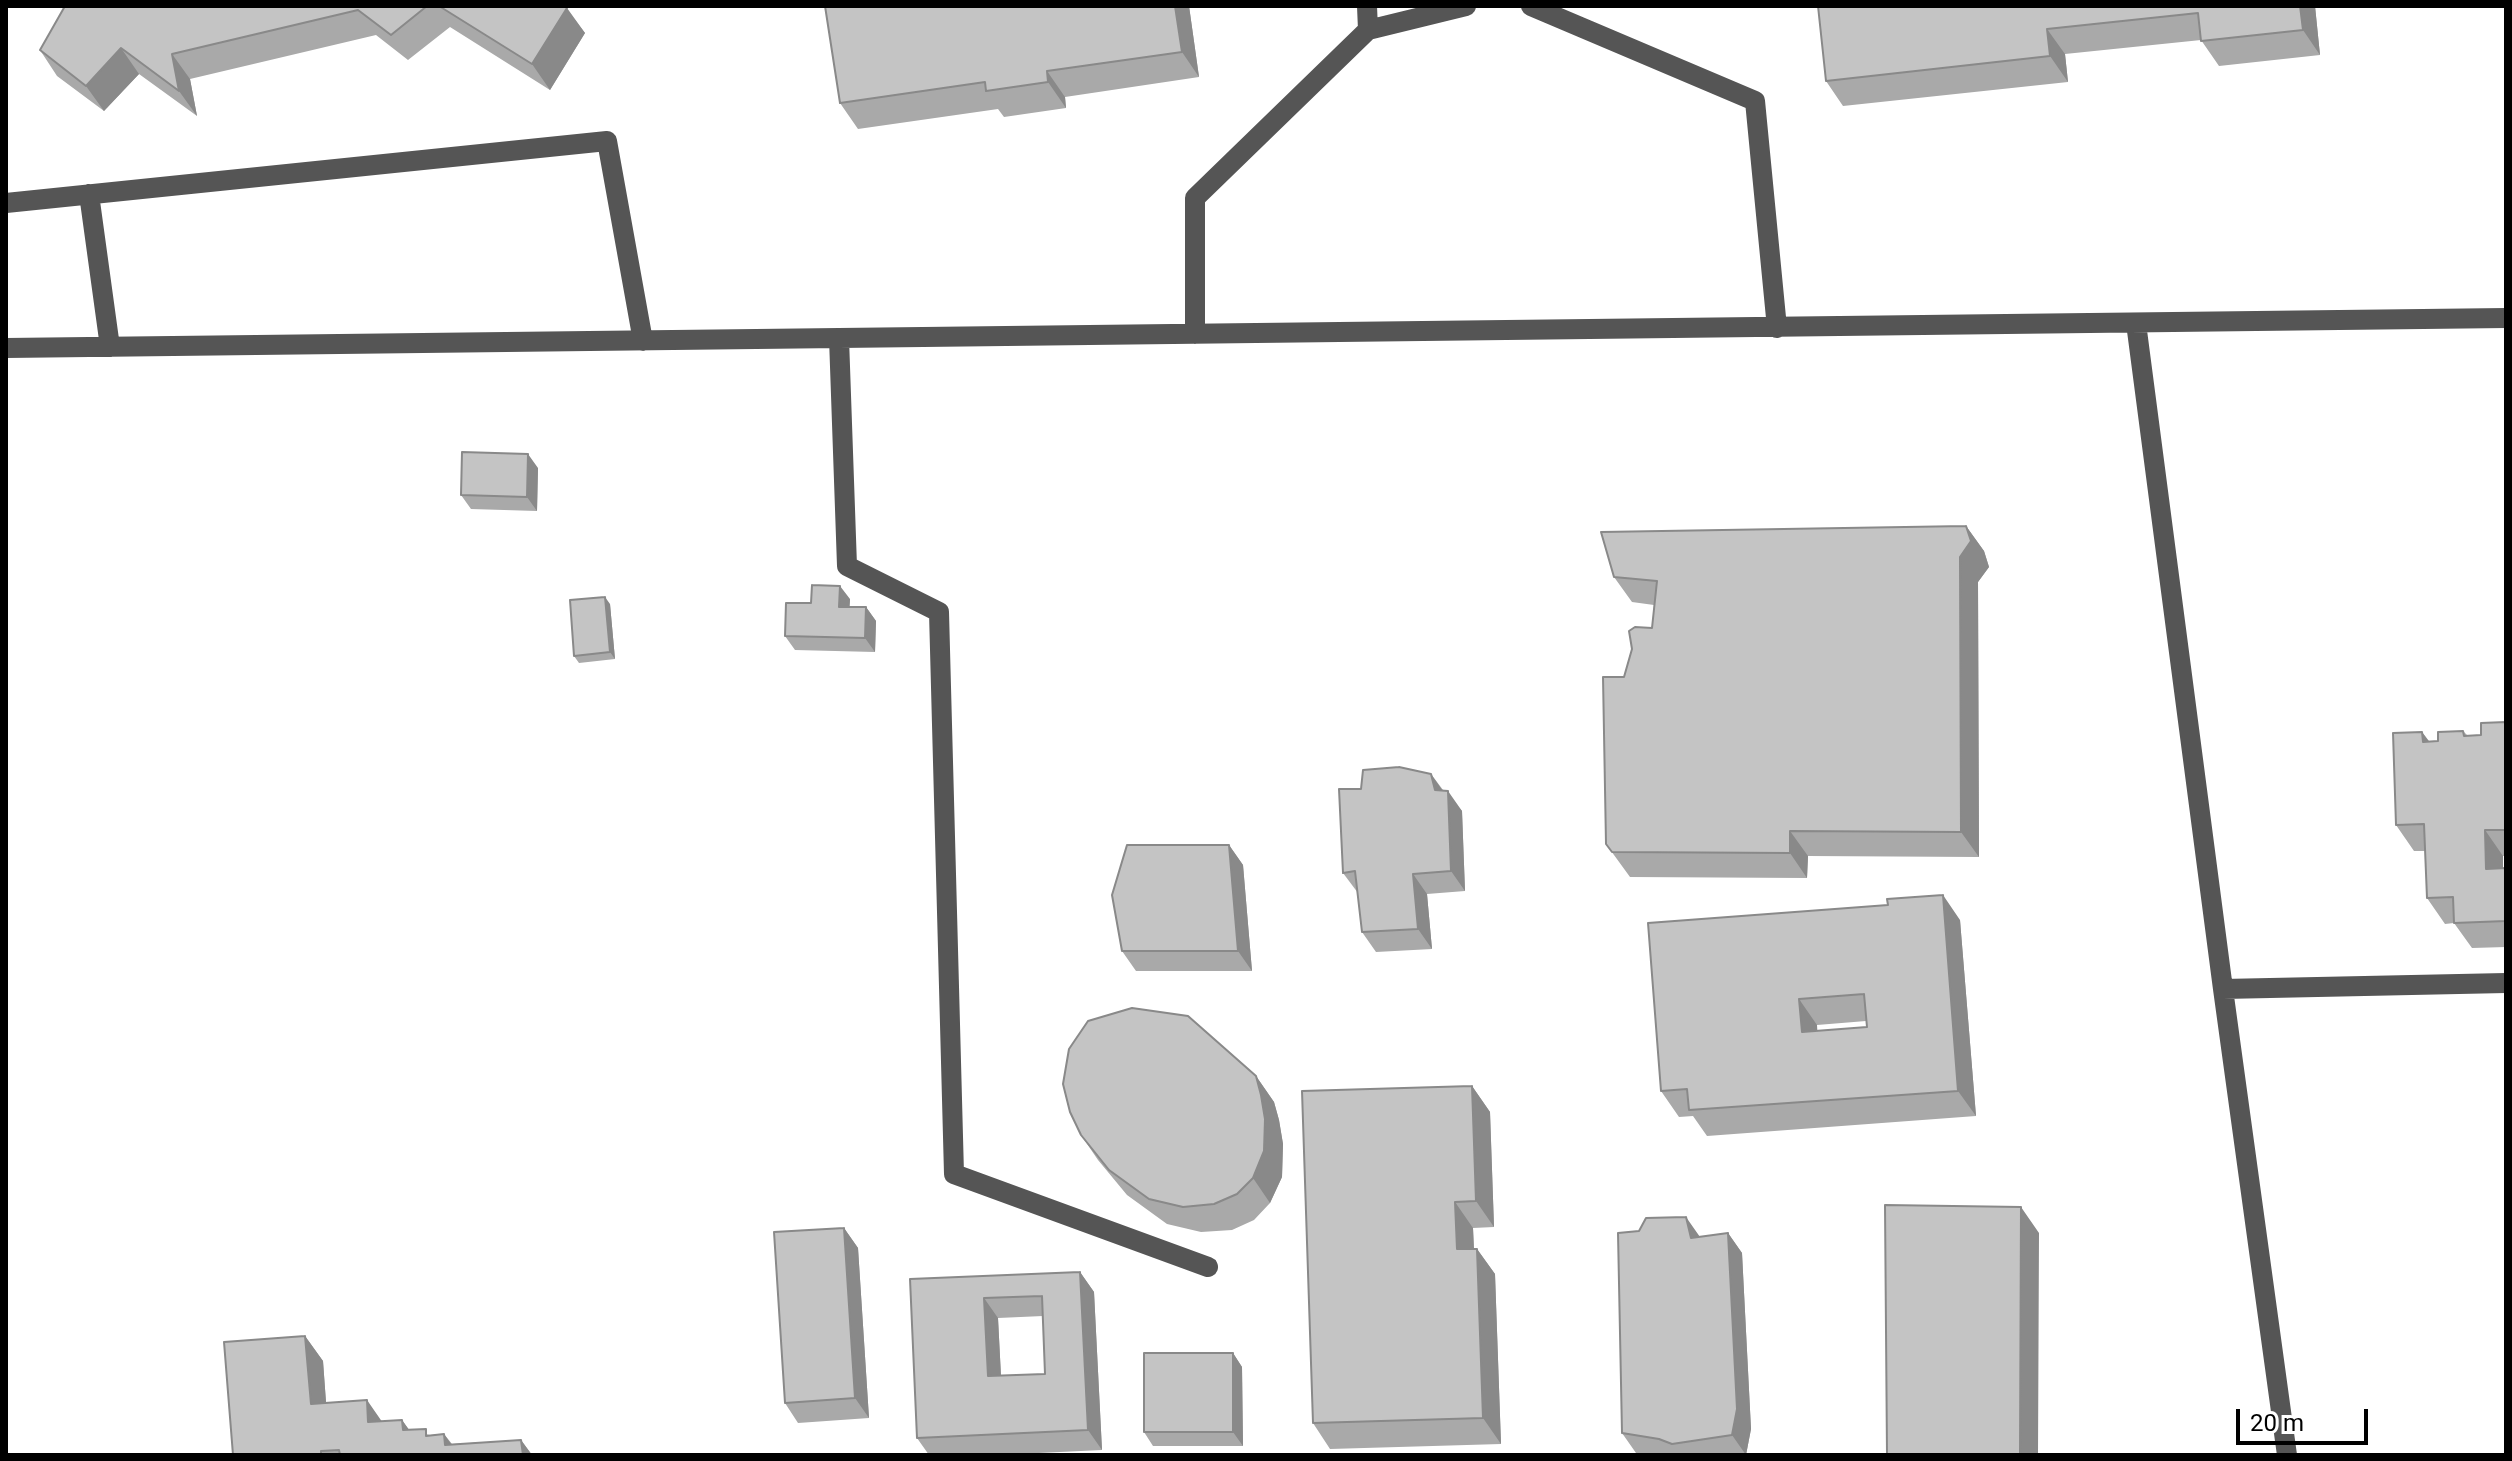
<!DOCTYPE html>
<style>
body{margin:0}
#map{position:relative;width:2512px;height:1461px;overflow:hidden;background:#fff;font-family:Roboto,sans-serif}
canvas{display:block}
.frame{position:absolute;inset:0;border:8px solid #000;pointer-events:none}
.scale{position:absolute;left:2236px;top:1409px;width:132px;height:36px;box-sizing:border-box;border:4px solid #000;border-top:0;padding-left:10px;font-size:24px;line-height:28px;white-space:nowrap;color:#000;-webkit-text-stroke:6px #fff;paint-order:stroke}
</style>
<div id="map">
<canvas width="2512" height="1461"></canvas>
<div class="frame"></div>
<div class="scale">20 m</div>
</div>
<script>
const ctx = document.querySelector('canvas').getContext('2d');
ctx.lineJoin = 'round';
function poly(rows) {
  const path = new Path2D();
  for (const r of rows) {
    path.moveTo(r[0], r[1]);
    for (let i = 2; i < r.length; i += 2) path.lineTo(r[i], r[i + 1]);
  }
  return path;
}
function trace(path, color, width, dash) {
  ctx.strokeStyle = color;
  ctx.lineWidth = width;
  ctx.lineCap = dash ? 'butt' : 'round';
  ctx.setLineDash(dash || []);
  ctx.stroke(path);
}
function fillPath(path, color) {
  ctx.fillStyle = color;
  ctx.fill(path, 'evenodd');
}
const minor = poly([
 [1367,6,1368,30],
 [1531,6,1755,101,1777,328],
 [89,194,110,347],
 [6,203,607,141,643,341],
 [2136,323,2223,989,2287,1455],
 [1195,334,1195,198,1368,30,1466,6],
 [839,338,847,566,939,612,954,1174,1208,1267],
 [6,348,2506,318],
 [2223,989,2506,983]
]);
const wall = poly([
 [65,6,564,6,585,33,550,90,450,27,408,60,376,35,190,79,197,116,139,74,104,111,57,76,40,50],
 [825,6,1189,6,1199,77,1065,97,1066,108,1004,117,998,109,858,129,840,103],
 [1818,6,2315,6,2320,55,2219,66,2201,40,2065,54,2068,82,1843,106,1826,81],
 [538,468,537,511,471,509,461,495],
 [1966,526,1984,551,1989,567,1978,582,1979,857,1808,856,1807,878,1630,877,1606,844,1624,677,1652,628,1654,605,1632,602,1614,577],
 [850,599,849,607,866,607,876,621,875,652,795,650,785,636,811,603],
 [610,604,615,659,579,663,574,656],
 [2506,722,2506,856,2503,856,2503,868,2506,868,2506,947,2472,948,2454,923,2445,924,2427,898,2425,851,2414,851,2396,825,2422,732,2429,741,2438,741,2463,731,2467,735,2481,735],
 [1431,774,1443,790,1462,811,1465,891,1427,894,1432,949,1376,952,1362,932,1358,893,1343,873,1361,789],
 [1229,845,1243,865,1252,971,1136,971,1122,951],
 [1960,920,1976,1116,1707,1136,1693,1116,1679,1117,1661,1091,1648,923],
 [1866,1021,1867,1027,1817,1031,1817,1025],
 [1256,1076,1274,1102,1279,1120,1283,1144,1282,1177,1270,1203,1254,1220,1232,1230,1201,1232,1167,1224,1127,1195,1098,1160,1081,1135],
 [1472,1086,1490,1112,1494,1227,1473,1228,1474,1249,1477,1249,1495,1274,1501,1444,1330,1449,1313,1423],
 [844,1228,858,1248,869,1418,798,1423,785,1403],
 [1728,1233,1742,1253,1751,1429,1746,1455,1647,1455,1636,1453,1622,1433,1700,1237],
 [1080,1272,1094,1292,1102,1450,997,1455,929,1455,917,1438,910,1279],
 [1043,1316,1045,1374,1001,1376,998,1318],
 [305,1336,323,1361,326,1403,382,1421,402,1420,409,1430,430,1435,444,1434,452,1444,521,1440,532,1455,233,1455],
 [1233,1353,1242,1367,1243,1446,1153,1446,1144,1432]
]);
const shadedWall = poly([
 [1175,6,1189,6,1199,77,1182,52],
 [2300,6,2315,6,2320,55,2303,30],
 [567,8,585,33,550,90,532,64],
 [2047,29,2065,54,2068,82,2050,56],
 [121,48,139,74,104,111,86,86],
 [172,54,190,79,197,116,179,91],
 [1047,71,1065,97,1066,108,1048,82],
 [528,454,538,468,537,511,527,497],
 [1966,526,1984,551,1989,567,1978,582,1979,857,1961,832,1960,557],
 [840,586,850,599,849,620,839,607],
 [605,597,610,604,615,659,610,652],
 [866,607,876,621,875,652,865,638],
 [2422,732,2440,757,2423,742],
 [1431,774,1445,794,1448,791,1462,811,1465,891,1451,871],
 [2485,830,2503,856,2503,894,2486,869],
 [1790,831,1808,856,1807,878,1790,853],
 [1229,845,1243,865,1252,971,1238,951],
 [1413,874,1427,894,1432,949,1418,929],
 [1943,895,1960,920,1976,1116,1958,1091],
 [1799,999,1817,1025,1819,1058,1802,1032],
 [1256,1076,1274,1102,1279,1120,1283,1144,1282,1177,1270,1203,1253,1178],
 [1472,1086,1490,1112,1494,1227,1476,1201],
 [1455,1202,1473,1228,1475,1274,1457,1249],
 [2021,1207,2039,1233,2038,1455,2020,1455],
 [1686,1217,1700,1237,1691,1238],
 [844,1228,858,1248,869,1418,855,1398],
 [1728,1233,1742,1253,1751,1429,1746,1455,1732,1435],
 [1477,1249,1495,1274,1501,1444,1483,1418],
 [1080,1272,1094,1292,1102,1450,1088,1430],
 [984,1298,998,1318,1002,1396,988,1376],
 [305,1336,323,1361,328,1429,311,1404],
 [1233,1353,1242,1367,1243,1446,1233,1432],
 [367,1400,385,1426,368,1422],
 [402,1420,420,1445,403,1430],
 [444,1434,459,1455,445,1445],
 [521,1440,532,1455,523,1455]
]);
const building = poly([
 [65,6,427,6,391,35,358,10,172,54,179,91,121,48,86,86,40,50,65,6],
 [439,6,564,6,567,8,532,64,439,6],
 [825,6,1175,6,1182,52,1047,71,1048,82,986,91,985,82,840,103,825,6],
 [1818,6,2300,6,2303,30,2201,41,2198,13,2047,29,2050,56,1826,81,1818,6],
 [462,452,528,454,527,497,461,495,462,452],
 [1966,526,1971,541,1960,557,1961,832,1790,831,1790,853,1612,852,1606,844,1603,677,1624,677,1632,649,1629,631,1635,627,1652,628,1657,581,1614,577,1601,532,1966,526],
 [812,585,840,586,839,607,866,607,865,638,785,636,786,603,811,603,812,585],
 [605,597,610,652,574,656,570,600,605,597],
 [2506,722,2506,830,2485,830,2486,869,2506,868,2506,921,2454,923,2453,897,2427,898,2424,824,2396,825,2393,733,2422,732,2423,742,2438,741,2438,732,2463,731,2464,736,2481,735,2481,723,2506,722],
 [1399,767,1431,774,1435,790,1448,791,1451,871,1413,874,1418,929,1362,932,1355,871,1343,873,1339,789,1361,789,1363,770,1399,767],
 [1127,845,1229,845,1238,951,1122,951,1112,895,1127,845],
 [1943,895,1958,1091,1689,1110,1687,1089,1661,1091,1648,923,1888,905,1887,899,1943,895],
 [1864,994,1867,1027,1802,1032,1799,999,1864,994],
 [1132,1008,1188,1016,1256,1076,1261,1095,1265,1119,1264,1151,1253,1178,1237,1194,1214,1204,1183,1207,1149,1199,1109,1170,1081,1135,1070,1112,1063,1084,1069,1049,1088,1021,1132,1008],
 [1472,1086,1476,1201,1455,1202,1457,1249,1477,1249,1483,1418,1313,1423,1302,1091,1472,1086],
 [1885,1205,2021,1207,2020,1455,1887,1455,1885,1205],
 [1686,1217,1691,1238,1728,1233,1737,1409,1732,1435,1672,1444,1659,1439,1622,1433,1618,1233,1639,1231,1646,1218,1686,1217],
 [844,1228,855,1398,785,1403,774,1232,844,1228],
 [1080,1272,1088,1430,917,1438,910,1279,1080,1272],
 [1042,1296,1045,1374,988,1376,984,1298,1042,1296],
 [305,1336,311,1404,367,1400,368,1422,402,1420,403,1430,426,1429,426,1436,444,1434,445,1445,521,1440,523,1455,340,1455,339,1450,321,1451,321,1455,233,1455,224,1342,305,1336],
 [1144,1353,1233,1353,1233,1432,1144,1432,1144,1353]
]);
trace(minor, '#555', 20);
fillPath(wall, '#a9a9a9');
fillPath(shadedWall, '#898989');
fillPath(building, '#c4c4c4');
trace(building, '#898989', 2);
</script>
